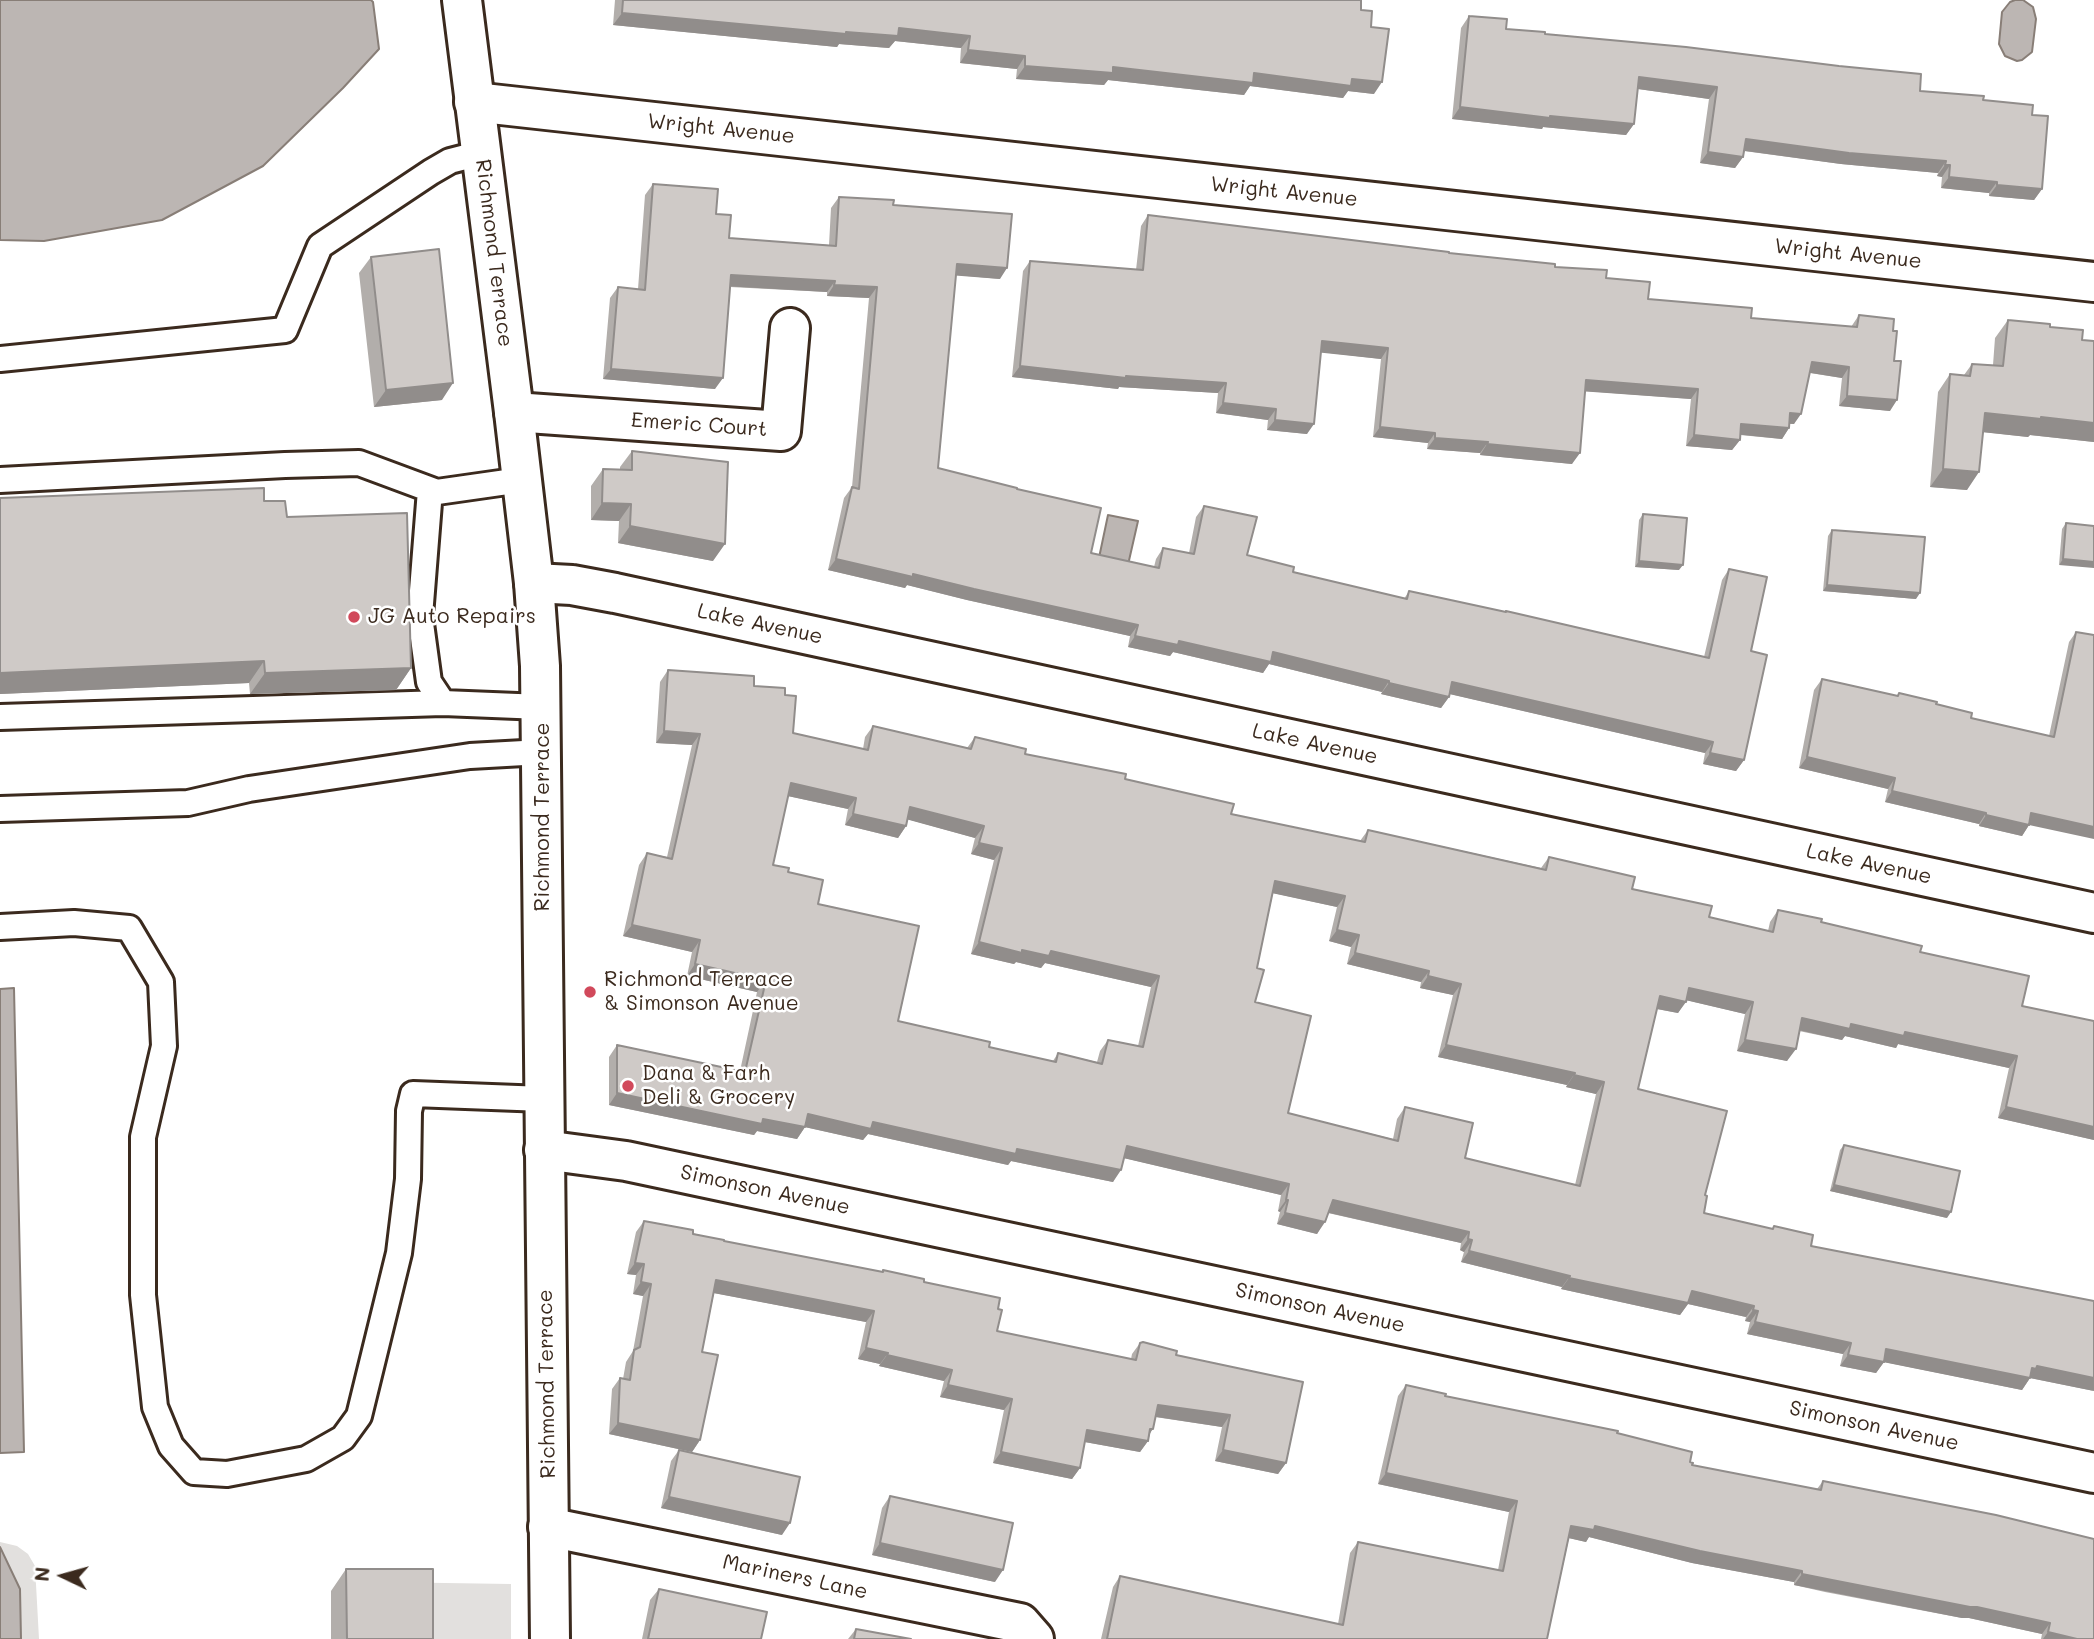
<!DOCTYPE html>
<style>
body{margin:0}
#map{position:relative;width:2094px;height:1639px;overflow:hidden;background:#fff;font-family:Mali,sans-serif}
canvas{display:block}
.north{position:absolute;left:28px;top:1541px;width:70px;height:70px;-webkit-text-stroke:5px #fff;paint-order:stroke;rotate:275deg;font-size:19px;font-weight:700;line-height:28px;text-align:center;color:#3b2a1e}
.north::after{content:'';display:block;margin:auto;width:24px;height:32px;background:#3b2a1e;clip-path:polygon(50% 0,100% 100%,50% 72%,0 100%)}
</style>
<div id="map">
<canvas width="2094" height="1639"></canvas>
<div class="north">N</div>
</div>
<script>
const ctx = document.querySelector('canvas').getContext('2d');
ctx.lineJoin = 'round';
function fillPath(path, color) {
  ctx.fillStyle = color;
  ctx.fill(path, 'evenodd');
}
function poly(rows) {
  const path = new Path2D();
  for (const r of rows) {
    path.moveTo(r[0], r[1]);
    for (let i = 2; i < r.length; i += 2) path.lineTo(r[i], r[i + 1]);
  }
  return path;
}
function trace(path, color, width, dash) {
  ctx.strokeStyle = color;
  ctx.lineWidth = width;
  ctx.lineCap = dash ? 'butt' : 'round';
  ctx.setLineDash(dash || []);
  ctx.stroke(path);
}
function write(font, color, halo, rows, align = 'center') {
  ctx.font = font + ' Mali,sans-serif';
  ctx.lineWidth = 5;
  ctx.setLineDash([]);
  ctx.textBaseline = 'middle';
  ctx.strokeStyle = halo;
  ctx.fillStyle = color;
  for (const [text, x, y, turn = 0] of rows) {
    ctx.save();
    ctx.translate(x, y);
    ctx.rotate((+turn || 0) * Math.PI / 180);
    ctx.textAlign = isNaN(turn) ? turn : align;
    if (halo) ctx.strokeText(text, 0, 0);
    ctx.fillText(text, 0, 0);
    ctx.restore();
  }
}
const green = poly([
 [0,1542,17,1546,28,1554,35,1566,39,1639,21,1639,20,1589,0,1547],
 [379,1582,511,1584,511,1639,418,1639]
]);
const water = poly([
 [0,0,371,0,373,2,379,49,343,88,263,166,162,220,44,241,0,240,0,0],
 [2015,0,2023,0,2033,7,2036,19,2032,52,2022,60,2017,61,2005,56,1999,44,2002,12,2010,2,2015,0],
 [1108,515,1138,521,1125,578,1096,572,1108,515],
 [14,988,24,1452,0,1453,0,989,14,988],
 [0,1547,20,1589,21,1639,0,1639,0,1547]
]);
const lane = poly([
 [0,359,285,330,320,246,431,172,450,161,481,153],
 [0,480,285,465,359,463,437,492,521,480],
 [430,490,420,616,429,682,443,703,542,707],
 [0,717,443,703],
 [0,809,188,803,249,789,470,756,542,752],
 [0,927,74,923,129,928,161,982,164,1046,143,1137,143,1295,155,1407,171,1446,194,1472,227,1474,306,1459,343,1438,359,1416,399,1253,408,1179,409,1111,413,1094,544,1099]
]);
const street = poly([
 [474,102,2094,282],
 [514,412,781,431,790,328],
 [534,583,572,585,615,593,2094,913],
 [544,1150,626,1161,2094,1473],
 [548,1527,1020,1623,1034,1639]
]);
const secondary = poly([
 [462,0,514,412,534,583,540,666,550,1639]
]);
const wall = poly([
 [615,0,1361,0,1361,10,1371,27,1374,94,1348,91,1343,98,1250,86,1244,95,1108,80,1104,85,1016,79,1017,69,960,63,961,48,895,41,889,48,839,44,837,47,613,25],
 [1469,16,1506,29,1983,100,2032,115,2042,189,2034,200,1989,196,1989,193,1941,188,1942,177,1937,176,1938,173,1841,164,1744,151,1743,157,1735,168,1700,163,1709,99,1638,89,1634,124,1626,135,1543,127,1542,129,1452,119,1461,28],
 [653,184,716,214,729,238,829,245,831,208,839,197,893,205,1000,279,956,275,938,468,1017,489,1091,553,1154,567,1156,559,1163,548,1189,553,1196,517,1204,506,1247,555,1293,572,1404,599,1409,591,1704,657,1722,580,1729,569,1751,651,1744,760,1736,771,1703,764,1705,753,1450,694,1449,697,1441,708,1381,694,1382,692,1269,664,1263,673,1173,652,1170,656,1128,647,1130,636,967,600,907,585,905,588,828,570,844,498,852,487,869,298,827,296,827,292,730,287,715,389,603,379,610,298,618,287,638,289,645,195],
 [1148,215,1555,267,1606,278,1648,299,1751,318,1851,327,1859,315,1893,331,1894,361,1890,411,1839,406,1842,378,1810,373,1794,424,1789,424,1789,428,1782,439,1740,435,1740,440,1732,450,1686,446,1691,399,1585,391,1572,464,1480,455,1480,453,1427,449,1428,443,1373,437,1381,359,1321,352,1307,434,1267,430,1268,420,1216,413,1218,393,1119,387,1118,389,1012,377,1023,271,1030,261,1136,270,1141,226],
 [371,257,442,400,374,407,359,273],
 [2008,320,2050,327,2082,340,2094,341,2094,442,2030,435,2028,437,1983,432,1967,490,1930,487,1938,392,1950,374,1964,375,1972,364,1993,365,1995,338],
 [632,451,713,561,618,543,619,521,591,520,591,486,603,469,620,470,620,467],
 [0,498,264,501,287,517,411,668,396,690,250,694,249,683,0,694],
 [1643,514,1679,570,1635,567,1639,520],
 [2066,523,2094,526,2059,565,2062,529],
 [1832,530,1916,599,1823,591,1828,536],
 [2076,632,2094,635,2029,825,2022,836,1979,826,1979,824,1885,802,1888,789,1799,768,1814,690,1822,679,1897,696,1899,693,1936,704,1971,718,2049,736,2069,642],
 [668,670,754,686,785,695,793,733,863,749,865,737,873,726,967,748,975,737,1025,754,1125,779,1231,814,1360,841,1368,830,1541,868,1549,857,1709,917,1768,931,1770,922,1778,910,1821,922,1920,952,2022,1006,2094,1021,2094,1140,1998,1118,2009,1068,1898,1044,1896,1048,1845,1036,1842,1040,1799,1031,1787,1061,1737,1051,1745,1014,1686,1000,1678,1013,1657,1009,1638,1089,1705,1195,1704,1213,1772,1229,1774,1226,2094,1391,2030,1378,2022,1390,1884,1362,1876,1373,1840,1366,1843,1354,1747,1334,1750,1322,1745,1321,1746,1317,1688,1304,1680,1315,1561,1289,1562,1287,1461,1262,1464,1252,1460,1250,1461,1243,1328,1213,1317,1234,1277,1224,1280,1212,1278,1211,1281,1195,1124,1158,1113,1182,1011,1161,1008,1165,868,1134,863,1140,805,1127,797,1139,757,1131,754,1135,609,1105,609,1057,617,1045,740,1071,757,992,687,976,692,952,623,936,639,865,647,853,667,857,692,745,656,743,660,682],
 [788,796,848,809,845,825,898,838,906,826,907,819,975,838,971,854,994,860,971,954,1014,964,1016,962,1041,968,1045,963,1151,987,1138,1046,1108,1040,1100,1051,1097,1062,1058,1053,1053,1061,989,1047,898,1021,818,904,788,872,773,865],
 [1273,893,1337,907,1329,941,1351,947,1347,964,1421,982,1420,988,1453,995,1438,1057,1567,1085,1566,1087,1596,1094,1575,1185,1465,1158,1405,1107,1397,1119,1393,1139,1288,1113,1255,1002,1257,968],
 [1844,1145,1947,1218,1830,1191,1840,1150],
 [644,1221,724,1241,924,1282,998,1309,997,1331,1131,1359,1132,1354,1140,1343,1176,1355,1286,1463,1278,1474,1215,1461,1222,1427,1155,1417,1148,1441,1140,1452,1085,1442,1080,1468,1072,1479,993,1463,1004,1410,940,1397,944,1381,879,1366,880,1364,858,1359,866,1322,714,1293,702,1352,700,1440,692,1452,609,1434,612,1389,620,1378,623,1379,626,1362,633,1351,643,1296,633,1294,636,1275,627,1274,636,1232],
 [1406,1385,1445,1396,1617,1433,1690,1462,1692,1465,1817,1489,1823,1481,2094,1639,2041,1639,2042,1634,1969,1618,1962,1618,1825,1592,1794,1585,1794,1582,1692,1563,1589,1537,1586,1542,1569,1538,1547,1639,1101,1639,1113,1587,1120,1576,1338,1624,1350,1553,1358,1542,1498,1570,1509,1512,1378,1484,1398,1396],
 [679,1450,782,1535,661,1508,671,1461],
 [890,1496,995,1582,872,1555,882,1508],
 [346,1569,433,1639,331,1639,331,1591],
 [659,1589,761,1639,642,1639,650,1600],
 [856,1629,911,1639,848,1639]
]);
const shadedWall = poly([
 [622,13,846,32,899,28,970,36,961,48,895,41,889,48,839,44,837,47,613,25],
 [968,50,1025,56,1017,69,960,63],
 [1025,66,1113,67,1254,73,1352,79,1382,82,1374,94,1348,91,1343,98,1250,86,1244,95,1108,80,1104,85,1016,79],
 [1639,77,1717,87,1709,99,1631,88],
 [1460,107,1550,116,1634,124,1626,135,1543,127,1542,129,1452,119],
 [1746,139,1946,161,1938,173,1841,164,1738,150],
 [1708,152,1743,157,1735,168,1700,163],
 [1945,165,1950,165,1942,177,1937,176],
 [1949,177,1997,182,1989,193,1941,188],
 [1997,185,2042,189,2034,200,1989,196],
 [957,264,1007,268,1000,279,949,275],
 [731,275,835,281,827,292,723,286],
 [834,285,877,287,869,298,827,296],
 [1322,341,1388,348,1381,359,1315,352],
 [1812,362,1849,367,1842,378,1805,372],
 [1020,366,1126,376,1226,383,1218,393,1119,387,1118,389,1012,377],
 [611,369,723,378,715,389,603,379],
 [1586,380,1698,389,1691,399,1579,391],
 [453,383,442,400,374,407,386,390],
 [1847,396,1897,400,1890,411,1839,406],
 [1223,403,1276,409,1268,420,1216,413],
 [1790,413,1801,414,1794,424,1783,423],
 [1985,413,2041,417,2094,423,2094,442,2030,435,2028,437,1972,431],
 [1275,420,1314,424,1307,434,1267,430],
 [1741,424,1789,428,1782,439,1734,434],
 [1380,427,1435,433,1428,443,1373,437],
 [1694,435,1740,440,1732,450,1686,446],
 [1435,438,1488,442,1480,453,1427,449],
 [1487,444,1580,453,1572,464,1480,455],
 [1943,469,1979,472,1967,490,1930,487],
 [602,503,631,504,619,521,591,520],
 [630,526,725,544,713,561,618,543],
 [836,559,913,574,1138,625,1130,636,967,600,907,585,905,588,828,570],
 [2063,559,2094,562,2094,568,2059,565],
 [1639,561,1683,565,1679,570,1635,567],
 [1827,585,1920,593,1916,599,1823,591],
 [1135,636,1273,652,1389,681,1382,692,1269,664,1263,673,1173,652,1170,656,1128,647],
 [264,661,249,683,0,694,0,673],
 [411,668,396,690,250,694,265,673],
 [1452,682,1713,742,1705,753,1445,693],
 [1389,683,1449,697,1441,708,1381,694],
 [664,731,700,734,692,745,656,743],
 [1710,753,1744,760,1736,771,1703,764],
 [1807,757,1895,778,1888,789,1799,768],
 [791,783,856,798,848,809,783,795],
 [1892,791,1986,813,1979,824,1885,802],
 [910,807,984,826,975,838,902,818],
 [2031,813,2094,827,2094,839,2029,825,2022,836,1979,826,1986,815],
 [853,814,906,826,898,838,845,825],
 [979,843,1002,848,994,860,971,854],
 [1275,881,1345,896,1337,907,1267,892],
 [632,925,700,940,692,952,623,936],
 [1337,930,1359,935,1351,947,1329,941],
 [979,942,1022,950,1051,951,1159,976,1151,987,1045,963,1041,968,1016,962,1014,964,971,954],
 [1355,953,1429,971,1421,982,1347,964],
 [695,964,766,980,757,992,687,976],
 [1428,976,1461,984,1453,995,1420,988],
 [1689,988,1753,1002,1745,1014,1681,999],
 [1660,996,1686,1002,1678,1013,1652,1008],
 [1802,1018,1851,1024,1905,1032,2017,1056,2009,1068,1898,1044,1896,1048,1845,1036,1842,1040,1794,1029],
 [1745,1040,1796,1049,1787,1061,1737,1051],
 [1446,1045,1575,1073,1567,1085,1438,1057],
 [1574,1075,1604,1082,1596,1094,1566,1087],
 [617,1093,763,1119,805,1127,797,1139,757,1131,754,1135,609,1105],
 [2006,1107,2094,1127,2094,1140,1998,1118],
 [808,1114,873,1122,1017,1149,1121,1170,1113,1182,1011,1161,1008,1165,868,1134,863,1140,800,1126],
 [1127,1146,1225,1168,1289,1184,1281,1195,1119,1157],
 [1834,1185,1951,1212,1947,1218,1830,1191],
 [1286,1200,1288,1200,1280,1212,1278,1211],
 [1333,1200,1469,1232,1461,1243,1325,1212],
 [1285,1213,1325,1222,1317,1234,1277,1224],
 [1468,1239,1472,1240,1464,1252,1460,1250],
 [1469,1251,1570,1276,1562,1287,1461,1262],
 [635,1263,644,1264,636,1275,627,1274],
 [1569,1278,1692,1291,1754,1306,1746,1317,1688,1304,1680,1315,1561,1289],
 [716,1280,874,1311,866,1322,708,1292],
 [641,1282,651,1284,643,1296,633,1294],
 [1753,1310,1758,1311,1750,1322,1745,1321],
 [1755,1322,1851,1343,1843,1354,1747,1334],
 [866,1348,888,1353,880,1364,858,1359],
 [1886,1349,2037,1366,2094,1378,2094,1391,2030,1378,2022,1390,1878,1361],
 [887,1355,952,1370,944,1381,879,1366],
 [1848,1355,1884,1362,1876,1373,1840,1366],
 [948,1385,1012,1399,1004,1410,940,1397],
 [1158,1405,1230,1415,1222,1427,1150,1416],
 [618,1423,700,1440,692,1452,609,1434],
 [1153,1429,1145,1440,1148,1441,1140,1452,1079,1441,1087,1430],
 [1223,1450,1286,1463,1278,1474,1215,1461],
 [1001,1452,1080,1468,1072,1479,993,1463],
 [1386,1473,1517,1501,1509,1512,1378,1484],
 [669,1497,790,1523,782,1535,661,1508],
 [1571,1526,1595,1526,1802,1571,1794,1582,1692,1563,1589,1537,1586,1542,1564,1537],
 [880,1543,1003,1570,995,1582,872,1555],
 [1802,1574,1977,1607,2050,1623,2042,1634,1969,1618,1962,1618,1794,1585],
 [2048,1632,2077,1639,2043,1639]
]);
const building = poly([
 [623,0,1361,0,1361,10,1372,11,1371,27,1389,29,1382,82,1352,79,1351,86,1254,73,1253,83,1113,67,1113,73,1025,66,1025,56,968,50,970,36,899,28,898,36,846,32,846,34,622,13,623,0],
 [1469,16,1507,19,1506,29,1545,32,1545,34,1686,47,1839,66,1921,74,1920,91,1984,96,1983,100,2033,105,2032,115,2048,116,2042,189,1997,185,1997,182,1949,177,1950,165,1945,165,1946,161,1849,153,1746,139,1743,157,1708,152,1717,87,1639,77,1634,124,1550,116,1550,118,1460,107,1469,16],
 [653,184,718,189,716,214,731,215,729,238,836,246,839,197,894,200,893,205,1012,214,1007,268,957,264,938,468,1017,488,1017,489,1101,508,1091,553,1159,568,1163,548,1194,554,1204,506,1257,517,1247,555,1294,567,1293,572,1407,599,1409,591,1506,612,1506,611,1709,658,1729,569,1767,577,1751,651,1767,655,1744,760,1710,753,1713,742,1452,682,1449,697,1389,683,1389,681,1273,652,1271,662,1179,641,1178,645,1135,636,1138,625,974,589,913,574,913,577,836,559,852,487,859,489,877,287,834,285,835,281,731,275,723,378,611,369,618,287,645,290,653,184],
 [1148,215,1449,252,1449,253,1555,264,1555,267,1607,270,1606,278,1650,282,1648,299,1752,308,1751,318,1857,327,1859,315,1894,319,1893,331,1897,331,1894,361,1901,361,1897,400,1847,396,1849,367,1812,362,1801,414,1790,413,1789,428,1741,424,1740,440,1694,435,1698,389,1586,380,1580,453,1487,444,1488,442,1435,438,1435,433,1380,427,1388,348,1322,341,1314,424,1275,420,1276,409,1223,403,1226,383,1126,376,1126,378,1020,366,1030,261,1143,270,1148,215],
 [439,249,453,383,386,390,371,257,439,249],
 [2008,320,2050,324,2050,327,2083,330,2082,340,2094,341,2094,423,2041,417,2041,419,1985,413,1979,472,1943,469,1950,374,1970,376,1972,364,2003,366,2008,320],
 [632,451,728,462,725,544,630,526,631,504,602,503,603,469,632,470,632,451],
 [264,488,264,501,285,501,287,517,407,513,411,668,265,673,264,661,0,673,0,498,264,488],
 [1643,514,1687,518,1683,565,1639,561,1643,514],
 [2066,523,2094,526,2094,562,2063,559,2066,523],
 [1832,530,1925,537,1920,593,1827,585,1832,530],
 [2076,632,2094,635,2094,827,2031,813,2029,825,1986,815,1986,813,1892,791,1895,778,1807,757,1822,679,1898,696,1899,693,1937,702,1936,704,1972,713,1971,718,2054,737,2076,632],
 [668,670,754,676,754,686,785,688,785,695,796,696,793,733,868,750,873,726,971,749,975,737,1026,749,1025,754,1126,774,1125,779,1234,804,1231,814,1365,842,1368,830,1546,870,1549,857,1635,877,1632,889,1712,906,1709,917,1773,932,1778,910,1822,919,1821,922,1922,946,1920,952,2029,976,2022,1006,2094,1021,2094,1127,2006,1107,2017,1056,1905,1032,1904,1036,1851,1024,1850,1029,1802,1018,1796,1049,1745,1040,1753,1002,1689,988,1686,1002,1660,996,1638,1089,1727,1111,1705,1195,1707,1196,1704,1213,1773,1229,1774,1226,1813,1235,1811,1246,2094,1301,2094,1378,2037,1366,2036,1369,2032,1368,2030,1378,1886,1349,1884,1362,1848,1355,1851,1343,1755,1322,1758,1311,1753,1310,1754,1306,1692,1291,1688,1303,1569,1278,1570,1276,1469,1251,1472,1240,1468,1239,1469,1232,1333,1200,1325,1222,1285,1213,1288,1200,1286,1200,1289,1184,1127,1146,1121,1170,1017,1149,1016,1154,873,1122,871,1129,808,1114,805,1127,763,1119,762,1124,617,1093,617,1045,745,1072,766,980,695,964,700,940,632,925,647,853,672,859,700,734,664,731,668,670],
 [791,783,856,798,853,814,906,826,910,807,984,826,979,843,1002,848,979,942,1022,953,1022,950,1049,956,1051,951,1159,976,1143,1047,1108,1040,1102,1064,1058,1053,1056,1062,989,1047,990,1042,898,1021,919,926,818,904,823,880,788,872,789,868,773,865,791,783],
 [1275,881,1345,896,1337,930,1359,935,1355,953,1429,971,1428,976,1461,984,1446,1045,1575,1073,1574,1075,1604,1082,1580,1186,1465,1158,1473,1123,1405,1107,1398,1141,1288,1113,1311,1016,1255,1002,1264,970,1257,968,1275,881],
 [1844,1145,1960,1171,1951,1212,1834,1185,1844,1145],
 [644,1221,693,1230,693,1234,724,1240,724,1241,883,1272,883,1270,924,1279,924,1282,1000,1298,998,1309,1002,1310,997,1331,1136,1360,1140,1343,1143,1342,1177,1351,1176,1355,1303,1382,1286,1463,1223,1450,1230,1415,1158,1405,1153,1429,1150,1429,1148,1441,1087,1430,1080,1468,1001,1452,1012,1399,948,1385,952,1370,887,1355,888,1353,866,1348,874,1311,716,1280,702,1352,718,1355,700,1440,618,1423,620,1378,630,1380,634,1350,640,1347,651,1284,641,1282,644,1264,635,1263,644,1221],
 [1406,1385,1446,1394,1445,1396,1618,1431,1617,1433,1692,1452,1690,1462,1693,1463,1692,1465,1821,1490,1823,1481,1996,1515,2094,1539,2094,1639,2077,1639,2048,1632,2050,1623,1977,1607,1970,1607,1832,1580,1802,1574,1802,1571,1700,1551,1595,1526,1594,1530,1571,1526,1547,1639,1107,1639,1120,1576,1343,1625,1358,1542,1503,1571,1517,1501,1386,1473,1406,1385],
 [679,1450,800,1477,790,1523,669,1497,679,1450],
 [890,1496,1013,1523,1003,1570,880,1543,890,1496],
 [346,1569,433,1569,433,1639,347,1639,346,1569],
 [659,1589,767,1612,761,1639,648,1639,659,1589],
 [856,1629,911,1639,854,1639,856,1629]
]);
const markers = [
 [354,617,7,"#d1495b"],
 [590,992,7,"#d1495b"],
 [628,1086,7,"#d1495b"]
];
const streetNames = [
 ["Wright Avenue",721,129,6],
 ["Wright Avenue",1284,192,6],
 ["Richmond Terrace",494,253,83],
 ["Wright Avenue",1848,254,6],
 ["Emeric Court",699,425,4],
 ["Lake Avenue",760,624,12],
 ["Lake Avenue",1315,744,12],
 ["Richmond Terrace",543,817,-90],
 ["Lake Avenue",1869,864,12],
 ["Simonson Avenue",765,1190,12],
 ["Simonson Avenue",1320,1308,12],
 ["Richmond Terrace",547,1384,-91],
 ["Simonson Avenue",1874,1426,12],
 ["Mariners Lane",795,1577,12]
];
const poiNames = [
 ["JG Auto Repairs",368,617],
 ["Richmond Terrace",604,980],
 ["& Simonson Avenue",604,1004],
 ["Dana & Farh",642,1074],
 ["Deli & Grocery",642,1098]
];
fillPath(green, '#e2e0de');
fillPath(water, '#bcb6b3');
trace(water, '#887e77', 2);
trace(lane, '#3b2a1e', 30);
trace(street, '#3b2a1e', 44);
trace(secondary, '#3b2a1e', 44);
trace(lane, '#fff', 24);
trace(street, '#fff', 38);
trace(secondary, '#fff', 38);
fillPath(wall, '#b2aeab');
fillPath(shadedWall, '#918d8b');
fillPath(building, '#cfcac7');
trace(building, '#918d8b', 2);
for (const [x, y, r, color] of markers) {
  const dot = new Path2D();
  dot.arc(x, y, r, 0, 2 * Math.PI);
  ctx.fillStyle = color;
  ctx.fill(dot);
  trace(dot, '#fff', 2.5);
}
write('21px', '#3b2a1e', '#fff', streetNames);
write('21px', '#3b2a1e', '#fff', poiNames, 'left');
</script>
